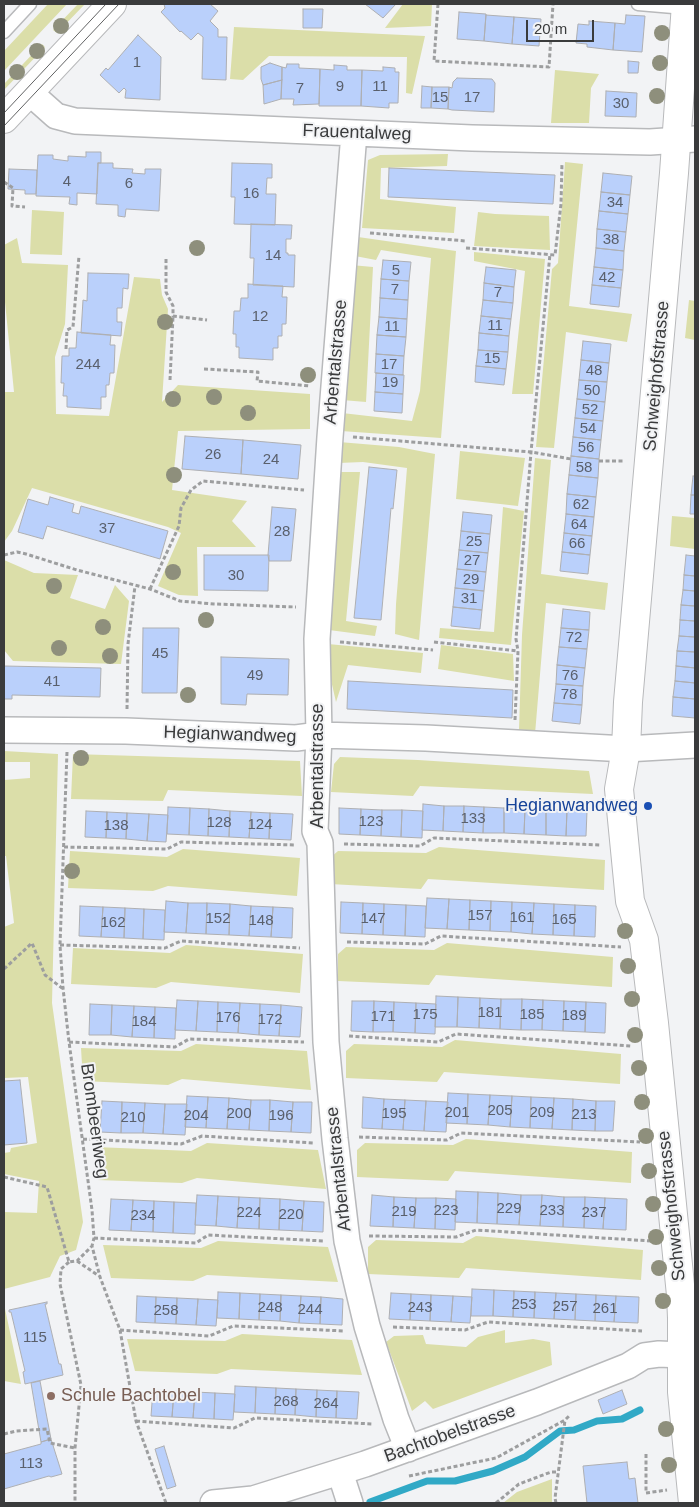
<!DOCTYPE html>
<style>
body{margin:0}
#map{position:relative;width:699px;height:1507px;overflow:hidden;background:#f2f3f5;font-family:Helvetica,sans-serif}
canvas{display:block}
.frame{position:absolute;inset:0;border:5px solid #3a3b3c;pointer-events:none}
.scale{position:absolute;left:526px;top:20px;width:68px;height:22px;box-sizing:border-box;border:2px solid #3a3b3c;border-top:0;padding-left:6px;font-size:15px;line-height:18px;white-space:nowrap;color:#3a3b3c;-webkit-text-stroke:4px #f2f3f5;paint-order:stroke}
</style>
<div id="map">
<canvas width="699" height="1507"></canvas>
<div class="frame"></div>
<div class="scale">20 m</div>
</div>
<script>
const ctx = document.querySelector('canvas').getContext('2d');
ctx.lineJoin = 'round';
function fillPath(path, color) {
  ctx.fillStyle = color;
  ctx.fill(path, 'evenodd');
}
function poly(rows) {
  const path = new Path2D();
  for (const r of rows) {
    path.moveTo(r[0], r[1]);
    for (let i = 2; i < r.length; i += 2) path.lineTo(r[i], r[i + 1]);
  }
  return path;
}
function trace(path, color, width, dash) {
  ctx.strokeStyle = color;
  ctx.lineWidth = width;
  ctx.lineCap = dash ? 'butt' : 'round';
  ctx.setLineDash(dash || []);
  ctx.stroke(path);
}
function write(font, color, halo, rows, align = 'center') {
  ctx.font = font + ' Helvetica,sans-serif';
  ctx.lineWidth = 4;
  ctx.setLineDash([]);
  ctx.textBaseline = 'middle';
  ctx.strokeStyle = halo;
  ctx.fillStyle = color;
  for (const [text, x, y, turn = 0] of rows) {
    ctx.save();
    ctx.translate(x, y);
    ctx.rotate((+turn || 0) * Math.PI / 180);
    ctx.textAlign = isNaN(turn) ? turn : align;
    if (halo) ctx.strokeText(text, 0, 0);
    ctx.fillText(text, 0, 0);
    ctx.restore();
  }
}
const green = poly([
 [48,4,67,4,4,71,4,51],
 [78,4,85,4,57,33,53,30],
 [403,4,432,4,431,26,385,28],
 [234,27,425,36,412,94,406,93,407,57,269,56,243,80,230,79],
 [42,44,45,47,4,90,4,84],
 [555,70,599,74,591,88,589,123,551,123],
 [448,154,447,166,381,168,380,199,456,207,454,233,362,228,368,160,380,155],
 [565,162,583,164,569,306,632,314,627,342,566,332,554,448,536,447,552,269,558,263],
 [32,210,64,212,62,255,30,254],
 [478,212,495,214,549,216,550,250,474,246],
 [358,237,456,251,441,438,341,431,342,413,412,421,420,391,431,258,381,250,376,260,355,256],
 [17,238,22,263,68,265,65,324,55,357,56,414,109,416,134,277,160,279,162,295,168,309,162,402,178,385,310,394,310,429,178,431,172,490,247,501,232,521,256,547,197,547,198,596,179,595,158,586,181,533,168,527,32,488,12,531,4,542,4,392,14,392,4,292,4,245],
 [474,252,545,259,533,394,512,394,525,271,474,261],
 [351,265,373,267,366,402,342,400],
 [689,300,695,301,695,340,685,338],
 [339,442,399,447,435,454,419,640,395,634,396,604,407,468,363,462,338,463],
 [460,451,525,458,518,506,456,499],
 [535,458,551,460,541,574,608,583,605,610,546,603,535,734,519,730,522,635],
 [336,472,360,472,346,621,377,626,375,636,329,630],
 [503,507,524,511,511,645,439,638,440,628,494,632],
 [672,516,695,518,695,549,670,546],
 [4,560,34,573,78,575,70,598,105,609,115,585,129,601,121,664,13,661,4,650],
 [328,644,423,653,421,673,348,665,336,702,328,667],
 [441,645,513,654,514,681,438,669],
 [4,751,58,754,52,1003,83,1222,76,1250,60,1256,50,1277,4,1289,4,1212,37,1213,39,1181,4,1174,4,1153,10,1152,11,1148,37,1143,28,1077,4,1078,4,927,14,923,6,856,4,856,4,780,30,778,30,762,4,762],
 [73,754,300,761,302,796,168,790,163,801,71,799],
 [340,757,418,760,589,771,593,794,420,786,413,796,331,792,334,764],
 [439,847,605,860,604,890,428,879,421,889,330,884,330,858,338,851,426,853],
 [183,849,300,858,297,896,168,886,153,891,68,888,70,851,167,857],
 [447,943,613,957,612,987,436,975,429,985,338,981,338,954,346,947,434,950],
 [186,945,303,954,300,993,171,982,156,988,71,984,73,948,170,953],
 [455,1040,621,1054,620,1084,444,1072,437,1082,346,1078,346,1051,354,1044,442,1047],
 [196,1044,307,1051,311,1090,182,1079,168,1085,83,1081,81,1048,181,1051],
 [466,1139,632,1152,631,1183,455,1171,448,1181,357,1177,357,1150,365,1143,453,1145],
 [207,1143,318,1150,326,1189,197,1178,182,1183,97,1180,96,1147,191,1151],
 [476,1236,643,1250,641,1280,466,1268,459,1278,368,1274,368,1247,376,1240,463,1243],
 [218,1241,328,1247,338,1282,207,1275,193,1281,111,1278,103,1245,201,1248],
 [4,1304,21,1384,4,1381],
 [505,1330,505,1343,533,1339,550,1342,552,1365,433,1409,425,1401,412,1411,386,1342,394,1336,423,1335,426,1344,466,1347,478,1337],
 [242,1334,352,1340,362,1375,231,1369,217,1374,135,1371,127,1339,225,1341],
 [552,1479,552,1503,503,1503,517,1492]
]);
const stream = poly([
 [370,1502,427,1481,455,1481,493,1471,525,1457,560,1431,574,1430,597,1421,622,1419,640,1410]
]);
const building = poly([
 [164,4,210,4,218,11,210,21,218,29,218,37,227,37,226,80,202,79,203,37,198,33,191,40,181,31,180,32,161,12,165,8,164,4],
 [365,4,396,4,383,18,365,4],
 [303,9,323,9,322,28,303,28,303,9],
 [459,12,486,14,484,41,457,39,459,12],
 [486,15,514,17,512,44,484,41,486,15],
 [626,15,645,16,642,52,613,50,615,23,625,24,626,15],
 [514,17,541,19,539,46,512,44,514,17],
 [589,21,615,23,613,50,587,47,587,44,576,43,578,24,589,25,589,21],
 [138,35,161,57,160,100,125,98,126,90,124,88,119,93,100,75,106,68,108,70,138,35],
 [628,61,639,62,638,73,628,73,628,61],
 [270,63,282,67,282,80,263,85,261,79,261,67,270,63],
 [287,64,299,64,299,68,320,69,319,104,293,105,294,99,281,99,282,67,286,68,287,64],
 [334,65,347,66,347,70,362,70,361,106,319,106,320,69,334,70,334,65],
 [383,67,395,68,395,72,399,72,398,103,389,103,389,108,361,106,362,70,383,71,383,67],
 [457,78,492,79,495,83,494,112,452,110,448,109,449,87,452,88,453,82,457,78],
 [282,80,281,99,264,104,263,85,282,80],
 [422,86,432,87,431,108,421,108,422,86],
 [432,87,449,87,448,109,431,108,432,87],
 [606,91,637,93,636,117,605,116,606,91],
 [86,152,101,152,101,163,98,163,97,194,77,193,77,205,69,204,70,197,36,196,38,155,53,155,53,159,68,161,68,156,86,157,86,152],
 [98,163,113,163,113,168,133,169,132,173,145,174,145,169,161,169,159,211,126,209,125,217,118,216,118,205,96,204,98,163],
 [232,163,272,164,272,178,267,178,266,194,276,194,275,225,234,224,235,197,231,197,232,163],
 [389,168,555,175,553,204,388,197,389,168],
 [9,169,37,170,36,194,25,194,25,190,8,189,9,169],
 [603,173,632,176,630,195,601,192,603,173],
 [601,192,630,195,628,214,599,211,601,192],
 [599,211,628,214,626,232,597,229,599,211],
 [251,224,292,225,291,239,286,239,286,253,288,253,288,255,295,255,294,287,253,285,254,258,250,258,251,224],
 [597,229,626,232,624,251,596,248,597,229],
 [596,248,624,251,623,270,594,267,596,248],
 [383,260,411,262,409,281,381,279,383,260],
 [486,267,516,270,514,287,484,283,486,267],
 [594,267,623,270,621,288,592,285,594,267],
 [88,273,129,274,128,289,123,288,122,308,117,308,117,322,122,322,121,336,81,333,83,300,87,301,88,273],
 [381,279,409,281,408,300,380,298,381,279],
 [484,283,514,287,513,303,483,300,484,283],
 [248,284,283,286,282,297,287,297,286,324,282,324,282,336,278,336,278,348,273,348,273,360,239,358,239,347,236,347,236,334,233,334,234,311,240,311,241,298,248,298,248,284],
 [592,285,621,288,619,307,590,304,592,285],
 [380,298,408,300,407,319,379,317,380,298],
 [483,300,513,303,511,319,481,316,483,300],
 [481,316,511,319,509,336,479,333,481,316],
 [379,317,407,319,406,337,377,335,379,317],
 [77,332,111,335,110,345,115,345,114,373,110,373,109,385,106,385,106,397,101,397,101,409,67,407,67,396,63,396,64,383,61,383,62,356,69,356,69,348,76,348,77,332],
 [479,333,509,336,508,352,478,350,479,333],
 [377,335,406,337,404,356,376,354,377,335],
 [583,341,611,344,609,363,581,360,583,341],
 [478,350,508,352,506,369,476,366,478,350],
 [376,354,404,356,403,375,375,373,376,354],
 [581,360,609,363,607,382,579,380,581,360],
 [476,366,506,369,504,385,475,382,476,366],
 [376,373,404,375,403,394,375,392,376,373],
 [579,380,607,382,605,402,577,399,579,380],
 [375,392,403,394,402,413,374,411,375,392],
 [577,399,605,402,603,421,575,418,577,399],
 [575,418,603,421,601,440,573,437,575,418],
 [185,436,243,440,241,474,182,469,185,436],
 [573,437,601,440,599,459,571,456,573,437],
 [243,440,301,445,298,479,241,474,243,440],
 [571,456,599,459,598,478,569,475,571,456],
 [369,467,397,470,393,509,391,508,381,620,354,618,369,467],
 [569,475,598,478,596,497,567,494,569,475],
 [693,476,695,476,695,495,691,495,693,476],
 [567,494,596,497,594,517,566,514,567,494],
 [691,495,695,495,695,514,690,514,691,495],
 [50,497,74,504,72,512,79,514,81,506,168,531,160,559,47,526,43,539,18,532,28,499,48,505,50,497],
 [272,507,296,509,291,561,269,561,268,555,272,507],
 [463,512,492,515,490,534,461,531,463,512],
 [566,514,594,517,592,536,564,533,566,514],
 [461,531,490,534,488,553,459,550,461,531],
 [564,533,592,536,590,555,562,552,564,533],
 [459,550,488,553,486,572,457,569,459,550],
 [562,552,590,555,588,574,560,571,562,552],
 [204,555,269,555,268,591,204,590,204,555],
 [686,555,695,556,695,576,684,575,686,555],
 [457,569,486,572,484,591,455,588,457,569],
 [684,575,695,576,695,591,683,590,684,575],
 [455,588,484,591,482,610,453,607,455,588],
 [683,590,695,591,695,606,681,605,683,590],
 [681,605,695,606,695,621,680,620,681,605],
 [453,607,482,610,480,629,451,626,453,607],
 [563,609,590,612,589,630,561,628,563,609],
 [680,620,695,621,695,637,679,636,680,620],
 [143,628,179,628,177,693,142,693,143,628],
 [561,628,589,630,587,649,559,647,561,628],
 [679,636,695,637,695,652,677,651,679,636],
 [559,647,587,649,585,668,557,665,559,647],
 [677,651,695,652,695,668,676,666,677,651],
 [221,657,289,659,288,695,247,694,246,705,221,704,221,657],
 [557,665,585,668,583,686,556,684,557,665],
 [4,666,101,668,100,697,12,695,12,699,4,699,4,666],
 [676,666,695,668,695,683,675,681,676,666],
 [348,681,513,690,512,718,347,709,348,681],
 [675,681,695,683,695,699,673,697,675,681],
 [556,684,583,686,582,705,554,703,556,684],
 [673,697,695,699,695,718,672,716,673,697],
 [554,703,582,705,580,724,552,721,554,703],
 [423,804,444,806,443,831,422,830,423,804],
 [444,806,464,806,463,832,443,831,444,806],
 [464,806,484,807,483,833,463,832,464,806],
 [168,807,190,808,189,835,167,834,168,807],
 [484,807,504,808,504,833,483,833,484,807],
 [190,808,209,809,208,836,189,835,190,808],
 [339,808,361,809,360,835,339,834,339,808],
 [504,808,525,809,524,834,504,833,504,808],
 [209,809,230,811,229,837,208,836,209,809],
 [361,809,382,810,381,836,360,835,361,809],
 [525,809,546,809,546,835,524,834,525,809],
 [546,809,567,810,566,836,546,835,546,809],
 [382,810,402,810,401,837,381,836,382,810],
 [402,810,423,811,422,838,401,837,402,810],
 [567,810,587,811,586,836,566,836,567,810],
 [86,811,107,812,106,838,85,837,86,811],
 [230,811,251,812,249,838,229,837,230,811],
 [107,812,127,813,126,839,106,838,107,812],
 [251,812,270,813,269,839,249,838,251,812],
 [127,813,149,814,147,841,126,839,127,813],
 [270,813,293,814,291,840,269,839,270,813],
 [149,814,168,815,166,842,147,841,149,814],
 [427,898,449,899,447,929,425,928,427,898],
 [449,899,470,900,469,930,447,929,449,899],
 [470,900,491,901,490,931,469,930,470,900],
 [166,901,188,903,186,933,164,932,166,901],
 [491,901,512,902,511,932,490,931,491,901],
 [341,902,363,903,362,934,340,933,341,902],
 [512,902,534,903,532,934,511,932,512,902],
 [188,903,207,903,206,934,186,933,188,903],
 [207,903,230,904,229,935,206,934,207,903],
 [363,903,384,904,383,935,362,934,363,903],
 [534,903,554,904,553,935,532,934,534,903],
 [230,904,251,906,249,936,229,935,230,904],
 [384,904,406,905,405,936,383,935,384,904],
 [554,904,575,905,574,936,553,935,554,904],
 [406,905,426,906,425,937,405,936,406,905],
 [575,905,596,906,595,937,574,936,575,905],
 [80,906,103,907,101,937,79,936,80,906],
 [251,906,273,907,271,937,249,936,251,906],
 [103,907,125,908,124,938,101,937,103,907],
 [273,907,293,908,292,938,271,937,273,907],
 [125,908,144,909,143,939,124,938,125,908],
 [144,909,165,910,164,940,143,939,144,909],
 [436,996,458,997,457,1027,435,1027,436,996],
 [458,997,480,998,479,1028,457,1027,458,997],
 [480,998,501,999,500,1029,479,1028,480,998],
 [501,999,522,999,521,1030,500,1029,501,999],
 [522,999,543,1000,542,1030,521,1030,522,999],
 [177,1000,198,1001,196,1031,175,1030,177,1000],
 [543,1000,564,1001,563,1031,542,1030,543,1000],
 [198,1001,218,1002,217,1032,196,1031,198,1001],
 [352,1001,374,1001,373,1032,351,1031,352,1001],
 [374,1001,394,1002,393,1032,373,1032,374,1001],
 [564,1001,586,1002,585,1032,563,1031,564,1001],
 [218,1002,240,1003,238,1033,217,1032,218,1002],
 [394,1002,416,1003,415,1033,393,1032,394,1002],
 [586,1002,606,1003,605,1033,585,1032,586,1002],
 [240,1003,260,1004,259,1035,238,1033,240,1003],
 [416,1003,436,1004,435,1034,415,1033,416,1003],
 [90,1004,112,1005,111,1035,89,1035,90,1004],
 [260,1004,281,1005,279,1036,259,1035,260,1004],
 [112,1005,134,1006,132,1037,111,1035,112,1005],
 [281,1005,302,1007,300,1037,279,1036,281,1005],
 [134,1006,155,1007,154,1038,132,1037,134,1006],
 [155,1007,176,1008,175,1039,154,1038,155,1007],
 [20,1080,27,1143,4,1145,4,1081,20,1080],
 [448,1093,468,1094,467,1124,446,1123,448,1093],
 [468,1094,490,1095,488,1125,467,1124,468,1094],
 [490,1095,512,1096,510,1127,488,1125,490,1095],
 [187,1096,208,1097,206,1128,185,1127,187,1096],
 [512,1096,531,1097,530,1128,510,1127,512,1096],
 [208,1097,229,1098,227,1129,206,1128,208,1097],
 [363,1097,384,1099,382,1129,362,1128,363,1097],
 [531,1097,554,1098,552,1129,530,1128,531,1097],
 [229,1098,251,1100,249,1130,227,1129,229,1098],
 [554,1098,573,1099,572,1130,552,1129,554,1098],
 [384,1099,405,1100,403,1130,382,1129,384,1099],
 [573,1099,596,1101,595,1131,572,1130,573,1099],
 [251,1100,270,1100,269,1131,249,1130,251,1100],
 [270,1100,293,1102,291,1132,269,1131,270,1100],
 [405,1100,426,1101,424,1131,403,1130,405,1100],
 [102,1101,122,1102,121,1133,100,1132,102,1101],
 [426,1101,448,1102,446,1132,424,1131,426,1101],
 [596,1101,615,1101,613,1131,595,1131,596,1101],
 [122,1102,145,1103,143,1133,121,1133,122,1102],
 [293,1102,312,1102,311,1133,291,1132,293,1102],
 [145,1103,165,1104,163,1134,143,1133,145,1103],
 [165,1104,187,1104,185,1135,163,1134,165,1104],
 [456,1191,478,1192,477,1223,455,1222,456,1191],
 [478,1192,498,1193,497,1224,477,1223,478,1192],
 [498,1193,521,1195,519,1225,497,1224,498,1193],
 [197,1195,218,1196,216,1226,195,1225,197,1195],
 [372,1195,394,1197,393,1227,370,1226,372,1195],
 [521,1195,542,1195,540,1226,519,1225,521,1195],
 [542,1195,564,1197,563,1227,540,1226,542,1195],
 [218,1196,239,1197,237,1228,216,1226,218,1196],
 [239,1197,260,1198,259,1229,237,1228,239,1197],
 [394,1197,416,1198,414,1228,393,1227,394,1197],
 [564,1197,585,1197,584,1228,563,1227,564,1197],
 [585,1197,605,1198,603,1229,584,1228,585,1197],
 [260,1198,280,1199,279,1230,259,1229,260,1198],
 [416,1198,436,1198,435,1229,414,1228,416,1198],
 [436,1198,456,1199,455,1230,435,1229,436,1198],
 [605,1198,627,1199,626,1230,603,1229,605,1198],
 [111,1199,133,1200,131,1231,109,1230,111,1199],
 [280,1199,304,1201,302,1231,279,1230,280,1199],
 [133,1200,154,1201,153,1232,131,1231,133,1200],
 [154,1201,174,1202,173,1233,153,1232,154,1201],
 [304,1201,324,1202,323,1232,302,1231,304,1201],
 [174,1202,196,1203,195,1234,173,1233,174,1202],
 [472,1289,494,1290,493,1316,471,1316,472,1289],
 [494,1290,514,1291,513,1317,493,1316,494,1290],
 [514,1291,535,1292,534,1318,513,1317,514,1291],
 [218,1292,240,1293,239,1319,217,1318,218,1292],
 [535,1292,556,1293,554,1319,534,1318,535,1292],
 [240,1293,260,1294,259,1320,239,1319,240,1293],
 [391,1293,411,1294,410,1320,389,1319,391,1293],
 [556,1293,576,1294,575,1320,554,1319,556,1293],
 [260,1294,281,1295,280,1321,259,1320,260,1294],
 [411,1294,431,1295,430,1321,410,1320,411,1294],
 [576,1294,596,1295,595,1321,575,1320,576,1294],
 [281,1295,301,1296,299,1323,280,1321,281,1295],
 [431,1295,453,1296,451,1322,430,1321,431,1295],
 [596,1295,616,1296,614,1322,595,1321,596,1295],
 [137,1296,156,1297,155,1323,136,1322,137,1296],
 [301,1296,321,1297,320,1324,299,1323,301,1296],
 [453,1296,472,1297,470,1323,451,1322,453,1296],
 [616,1296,639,1297,638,1323,614,1322,616,1296],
 [156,1297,177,1298,176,1324,155,1323,156,1297],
 [321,1297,343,1299,342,1325,320,1324,321,1297],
 [177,1298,198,1299,196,1325,176,1324,177,1298],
 [198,1299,218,1300,216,1326,196,1325,198,1299],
 [47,1302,47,1304,45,1304,59,1364,61,1364,63,1375,25,1384,23,1372,25,1371,11,1312,9,1312,9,1310,47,1302],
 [40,1381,51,1439,41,1442,31,1383,40,1381],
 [235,1386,256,1387,255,1413,234,1412,235,1386],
 [256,1387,276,1388,275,1414,255,1413,256,1387],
 [276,1388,296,1389,295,1415,275,1414,276,1388],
 [296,1389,317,1390,316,1417,295,1415,296,1389],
 [153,1390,174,1391,172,1417,151,1416,153,1390],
 [317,1390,337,1391,336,1418,316,1417,317,1390],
 [622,1390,627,1404,603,1414,598,1400,622,1390],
 [174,1391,195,1392,193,1418,172,1417,174,1391],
 [337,1391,359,1392,357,1419,336,1418,337,1391],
 [195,1392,215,1393,214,1419,193,1418,195,1392],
 [215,1393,235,1394,233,1420,214,1419,215,1393],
 [51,1439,62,1474,51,1477,49,1476,4,1489,4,1454,41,1444,41,1442,51,1439],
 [164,1446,176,1486,167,1489,155,1449,164,1446],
 [627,1462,629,1479,635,1478,638,1503,587,1503,583,1466,627,1462]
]);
const path = poly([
 [438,4,434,61,549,67,553,4],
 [4,182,13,188,12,206,25,207],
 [370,233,466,241],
 [466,248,555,255,561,204,562,163],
 [166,259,166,292,173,306,173,316,207,320],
 [66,349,67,330,73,327,79,256],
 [204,369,258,372,257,381,310,386],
 [170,380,173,316],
 [353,437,531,452,571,459],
 [599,461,624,461],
 [4,555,17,552,26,554,77,570,150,589,180,601,214,604,296,607],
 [150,589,179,526,181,508,191,490,203,481,304,490],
 [340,642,433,650],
 [434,642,518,651],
 [127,709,128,644,135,586],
 [515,720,518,651,516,639,531,452,550,254],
 [67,752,60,945,63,988,69,1042,92,1210,94,1238,92,1246,100,1277,120,1330,136,1421,166,1503],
 [344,844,420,846,434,838,600,845],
 [64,847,167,849,181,842,296,845],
 [347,942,425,944,441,936,621,947],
 [60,945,165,948,181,941,300,948],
 [4,969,32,943,45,975,62,988],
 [349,1036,438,1042,456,1034,631,1046],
 [69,1042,175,1047,189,1039,304,1042],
 [359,1137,447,1140,461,1133,640,1142],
 [83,1139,181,1144,202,1136,313,1143],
 [4,1177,47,1187,69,1262,77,1261,92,1246],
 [369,1236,456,1237,476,1230,651,1241],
 [94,1238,196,1243,208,1235,324,1241],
 [77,1261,99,1276],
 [69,1262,61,1269,60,1284,81,1385,75,1448,75,1503],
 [393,1327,465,1330,488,1322,642,1331],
 [120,1330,209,1336,233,1326,345,1331],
 [136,1421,234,1428,255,1418,373,1424],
 [4,1434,16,1431,47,1429,50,1443,75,1448],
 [646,1454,646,1493,667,1490],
 [409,1476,496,1458,565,1420,569,1416],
 [496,1503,519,1484,551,1472,558,1472],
 [556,1503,555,1498,565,1420]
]);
const service = poly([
 [638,4,685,8],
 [4,32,30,4]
]);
const minor = poly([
 [29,92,56,116,75,121,472,138,650,142,695,139],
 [354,133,330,437,317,639,319,735,315,831,320,843,326,1042,335,1139,347,1241,367,1326,396,1419,408,1449],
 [4,730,126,731,296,738,319,735,426,738,626,749,695,745],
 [340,1472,350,1503],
 [213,1503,253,1499,365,1464,537,1402,628,1366,644,1356,659,1354,681,1355]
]);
const secondary = poly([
 [686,4,674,173,628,702,626,749,619,789,630,901,644,940,654,1023,681,1295,682,1318,682,1392,693,1503],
 [4,119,112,4]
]);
const tram = poly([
 [4,113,106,4],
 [4,126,119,4]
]);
const trees = [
 [61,26],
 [662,33],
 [37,51],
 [660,63],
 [17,72],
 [657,96],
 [197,248],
 [165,322],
 [308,375],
 [214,397],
 [173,399],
 [248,413],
 [174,475],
 [173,572],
 [54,586],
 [206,620],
 [103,627],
 [59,648],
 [110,656],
 [188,695],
 [81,758],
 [72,871],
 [625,931],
 [628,966],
 [632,999],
 [635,1035],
 [639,1068],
 [642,1102],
 [646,1136],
 [649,1171],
 [653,1204],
 [656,1237],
 [659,1268],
 [663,1301],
 [666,1429],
 [669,1465]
];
const markers = [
 [648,806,5,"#1a4fb4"],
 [51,1396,5,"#8d6e63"]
];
const numberNames = [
 ["1",137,63],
 ["9",340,87],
 ["11",380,87],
 ["7",300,89],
 ["15",440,98],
 ["17",472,98],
 ["30",621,104],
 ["4",67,182],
 ["6",129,184],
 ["16",251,194],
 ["34",615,203],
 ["38",611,240],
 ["14",273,256],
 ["5",396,271],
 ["42",607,278],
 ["7",395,290],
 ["7",498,293],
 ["12",260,317],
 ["11",495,326],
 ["11",392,327],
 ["15",492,359],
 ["244",88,365],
 ["17",389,365],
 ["48",594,371],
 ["19",390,383],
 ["50",592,391],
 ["52",590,410],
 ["54",588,429],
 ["56",586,448],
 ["26",213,455],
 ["24",271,460],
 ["58",584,468],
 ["62",581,505],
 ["64",579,525],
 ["37",107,529],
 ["28",282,532],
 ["25",474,542],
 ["66",577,544],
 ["27",472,561],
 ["30",236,576],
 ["29",471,580],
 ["31",469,599],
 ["72",574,638],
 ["45",160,654],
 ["49",255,676],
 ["76",570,676],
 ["41",52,682],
 ["78",569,695],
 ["133",473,819],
 ["123",371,822],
 ["128",219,823],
 ["124",260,825],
 ["138",116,826],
 ["157",480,916],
 ["161",522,918],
 ["152",218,919],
 ["147",373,919],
 ["165",564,920],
 ["148",261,921],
 ["162",113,923],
 ["181",490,1013],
 ["175",425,1015],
 ["185",532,1015],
 ["189",574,1016],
 ["171",383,1017],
 ["176",228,1018],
 ["172",270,1020],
 ["184",144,1022],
 ["205",500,1111],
 ["201",457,1113],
 ["209",542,1113],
 ["200",239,1114],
 ["195",394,1114],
 ["213",584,1115],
 ["204",196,1116],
 ["196",281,1116],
 ["210",133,1118],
 ["229",509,1209],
 ["223",446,1211],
 ["233",552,1211],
 ["219",404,1212],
 ["224",249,1213],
 ["237",594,1213],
 ["220",291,1215],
 ["234",143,1216],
 ["253",524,1305],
 ["257",565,1307],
 ["248",270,1308],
 ["243",420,1308],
 ["261",605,1309],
 ["244",310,1310],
 ["258",166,1311],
 ["115",35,1338],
 ["268",286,1402],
 ["264",326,1404],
 ["113",31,1464]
];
const streetNames = [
 ["Frauentalweg",357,133,2],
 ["Arbentalstrasse",336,362,-85],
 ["Schweighofstrasse",657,376,-85],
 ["Hegianwandweg",230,735,2],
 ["Arbentalstrasse",318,766,-90],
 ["Brombeeriweg",94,1121,82],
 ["Arbentalstrasse",339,1169,-96],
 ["Schweighofstrasse",672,1206,-96],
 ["Bachtobelstrasse",450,1434,-20]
];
const transitNames = [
 ["Hegianwandweg",638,806]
];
const educationNames = [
 ["Schule Bachtobel",61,1396]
];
fillPath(green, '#dbdea9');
trace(stream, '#31a9c6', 7);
fillPath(building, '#bad0fb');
trace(building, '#aeafb2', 1);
trace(service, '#b8b9bb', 15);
trace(minor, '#b8b9bb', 28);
trace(secondary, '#b8b9bb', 30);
trace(path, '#9d9e9f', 3, [4, 2.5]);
trace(service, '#fff', 12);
trace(minor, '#fff', 25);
trace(secondary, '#fff', 28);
trace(tram, '#616263', 1);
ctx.fillStyle = '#8e8f7c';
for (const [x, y] of trees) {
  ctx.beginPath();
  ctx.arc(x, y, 8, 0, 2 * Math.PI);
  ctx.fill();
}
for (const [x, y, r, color] of markers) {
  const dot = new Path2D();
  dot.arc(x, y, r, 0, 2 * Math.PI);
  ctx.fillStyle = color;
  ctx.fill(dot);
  trace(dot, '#f2f3f5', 2);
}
write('15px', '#5a606c', null, numberNames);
write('18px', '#3a3b3c', '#f2f3f5', streetNames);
write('18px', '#164399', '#f2f3f5', transitNames, 'right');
write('18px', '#785e54', '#f2f3f5', educationNames, 'left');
</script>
